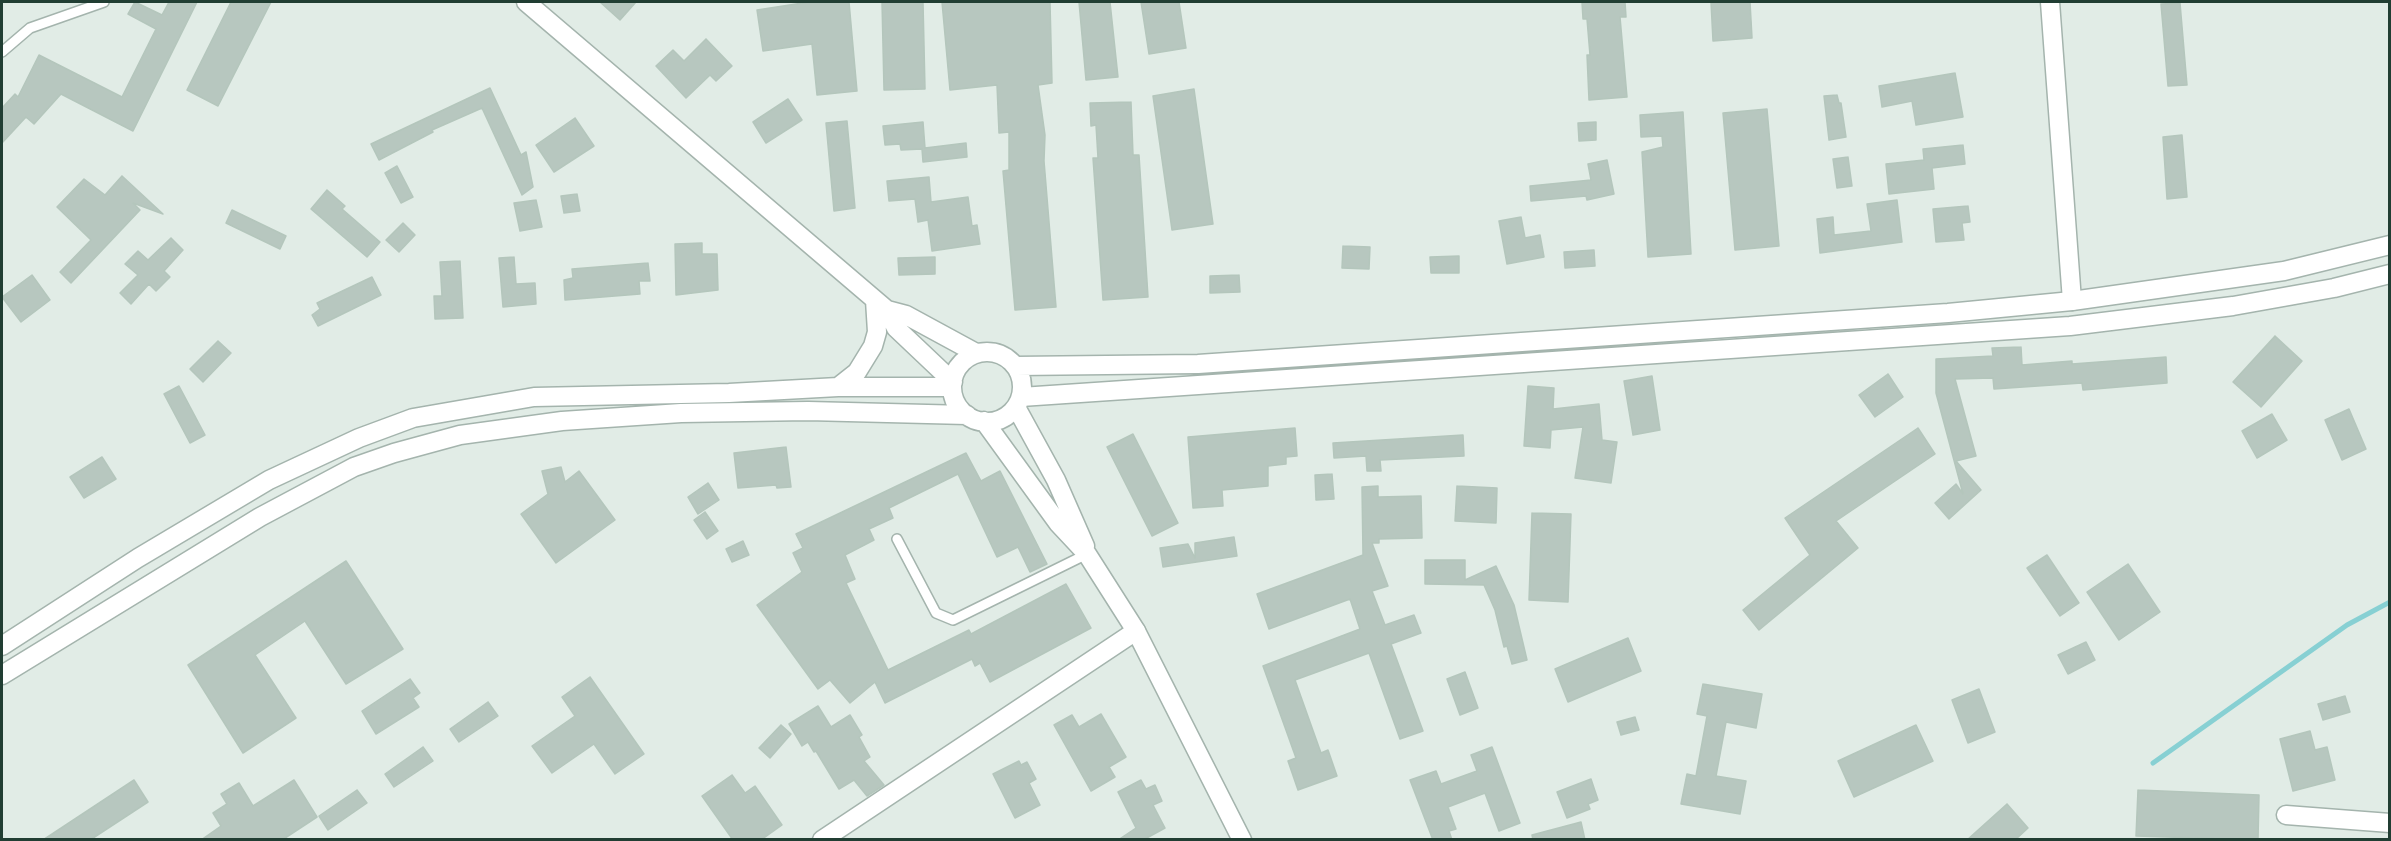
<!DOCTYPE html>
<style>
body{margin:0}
#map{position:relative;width:2391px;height:841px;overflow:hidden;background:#e1ece6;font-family:Quicksand,sans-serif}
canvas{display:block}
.frame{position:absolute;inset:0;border:3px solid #213e33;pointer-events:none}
</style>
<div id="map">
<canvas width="2391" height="841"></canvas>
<div class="frame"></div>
</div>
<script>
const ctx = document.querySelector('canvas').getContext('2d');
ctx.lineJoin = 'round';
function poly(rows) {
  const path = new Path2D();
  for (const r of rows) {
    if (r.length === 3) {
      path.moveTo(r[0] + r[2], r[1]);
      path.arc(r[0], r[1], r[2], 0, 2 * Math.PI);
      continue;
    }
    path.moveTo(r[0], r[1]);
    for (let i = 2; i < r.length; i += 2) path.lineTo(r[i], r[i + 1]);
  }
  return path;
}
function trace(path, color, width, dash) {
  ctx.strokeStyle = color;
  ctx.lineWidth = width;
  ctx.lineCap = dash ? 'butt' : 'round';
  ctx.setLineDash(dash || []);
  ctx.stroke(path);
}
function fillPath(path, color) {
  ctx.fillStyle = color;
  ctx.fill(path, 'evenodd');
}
const stream = poly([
 [2153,763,2347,625,2390,602]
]);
const building = poly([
 [135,2,162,15,169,2,197,2,133,131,61,94,34,124,26,117,2,143,2,108,15,94,18,97,39,55,122,97,156,29,128,14,135,2],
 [231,2,271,2,218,106,187,90,231,2],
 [600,2,636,2,620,20,600,2],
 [809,2,849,2,857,91,817,95,812,44,763,51,757,10,809,2],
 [882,2,923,2,925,89,884,90,882,2],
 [942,2,1050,2,1052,83,1038,85,1045,135,1044,161,1056,307,1015,310,1003,171,1009,170,1009,132,999,133,997,85,950,90,942,2],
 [1079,2,1110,2,1118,77,1086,80,1079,2],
 [1141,2,1179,2,1186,48,1149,54,1141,2],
 [1582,2,1625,2,1626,17,1620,17,1627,97,1589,100,1587,55,1590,55,1587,19,1583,19,1582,2],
 [1711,2,1750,2,1752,38,1713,41,1711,2],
 [2180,3,2187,85,2168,86,2161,4,2180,3],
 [706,39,732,66,716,81,710,75,686,98,656,66,673,50,684,61,706,39],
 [1955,73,1963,117,1916,125,1912,101,1882,107,1879,86,1955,73],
 [490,88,521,155,526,152,533,187,522,195,482,108,432,130,433,132,379,160,371,144,490,88],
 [1194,89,1213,224,1172,230,1153,96,1194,89],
 [1837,95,1839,103,1841,103,1846,137,1829,140,1824,96,1837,95],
 [788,99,802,120,766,143,753,122,788,99],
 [1131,102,1133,155,1139,155,1148,297,1103,300,1093,158,1098,158,1096,125,1091,126,1090,103,1131,102],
 [1767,109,1779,246,1735,250,1723,113,1767,109],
 [1683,112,1691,254,1648,257,1642,152,1663,147,1662,136,1641,137,1640,115,1683,112],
 [575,118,594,146,554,172,536,145,575,118],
 [847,121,855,208,834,211,826,123,847,121],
 [923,122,925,148,966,143,967,157,923,162,922,149,901,150,900,144,885,145,883,126,923,122],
 [1596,122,1596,140,1579,141,1578,123,1596,122],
 [2182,135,2187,197,2167,199,2163,137,2182,135],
 [1963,145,1965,164,1932,168,1934,189,1889,194,1886,164,1924,160,1923,149,1963,145],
 [1848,157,1852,186,1837,188,1833,159,1848,157],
 [1607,160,1614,194,1587,200,1586,196,1531,201,1530,186,1591,180,1588,164,1607,160],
 [397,166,413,197,401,203,385,173,397,166],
 [122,176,163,214,133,203,140,210,71,283,60,272,91,240,57,207,84,179,105,195,122,176],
 [929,177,931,202,968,197,972,226,977,225,980,244,932,251,928,220,918,222,915,199,889,201,887,181,929,177],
 [327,190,345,206,342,209,380,242,367,257,311,209,327,190],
 [577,194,580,211,564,213,561,196,577,194],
 [536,200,542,227,520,231,514,203,536,200],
 [1897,200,1902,242,1820,253,1817,219,1833,217,1834,235,1871,231,1867,204,1897,200],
 [1968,206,1970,222,1962,223,1964,240,1936,242,1933,209,1968,206],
 [232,210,286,236,280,249,226,223,232,210],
 [1521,217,1525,238,1540,235,1544,257,1507,264,1499,221,1521,217],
 [403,223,415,235,399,252,386,240,403,223],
 [171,238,183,250,164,271,170,277,156,291,149,284,131,304,120,293,138,275,125,264,138,251,148,260,171,238],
 [702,243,702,254,717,254,718,290,676,295,675,244,702,243],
 [1343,246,1370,247,1369,269,1342,268,1343,246],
 [1594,250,1595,266,1565,268,1564,252,1594,250],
 [1459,256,1459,273,1431,273,1430,257,1459,256],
 [514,257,516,284,535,283,536,304,503,307,499,258,514,257],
 [935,257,935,274,899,275,898,258,935,257],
 [460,261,463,318,435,319,434,296,442,296,440,262,460,261],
 [648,263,650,281,639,281,640,294,565,300,564,280,573,278,572,269,648,263],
 [32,275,50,300,21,322,2,297,32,275],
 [1239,275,1240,292,1210,293,1210,276,1239,275],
 [372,277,381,295,318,326,312,315,320,309,317,303,372,277],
 [2275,336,2302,361,2261,407,2233,382,2275,336],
 [218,341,231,353,203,382,190,369,218,341],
 [2021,347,2022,365,2072,361,2072,364,2166,357,2167,383,2083,390,2082,383,1994,389,1993,378,1955,379,1976,456,1956,461,1981,490,1949,519,1935,503,1956,484,1963,494,1936,393,1936,359,1993,356,1992,348,2021,347],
 [1888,374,1903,397,1875,417,1859,395,1888,374],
 [1652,376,1660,430,1633,435,1624,381,1652,376],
 [179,386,205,435,190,443,164,394,179,386],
 [1528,386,1554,388,1553,409,1599,404,1602,440,1617,442,1611,483,1575,478,1583,427,1551,430,1550,448,1524,446,1528,386],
 [2349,409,2366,449,2342,460,2325,420,2349,409],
 [2272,414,2287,440,2257,458,2242,431,2272,414],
 [1295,428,1297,456,1286,457,1286,464,1268,466,1268,486,1222,490,1223,506,1193,508,1188,437,1295,428],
 [1918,428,1935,454,1836,521,1858,548,1759,630,1743,610,1810,555,1785,518,1918,428],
 [1133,434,1178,523,1152,536,1107,447,1133,434],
 [1463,435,1464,456,1380,460,1381,471,1367,471,1366,456,1334,458,1333,443,1463,435],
 [786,447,791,487,777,488,776,485,738,488,734,453,786,447],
 [966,453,981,481,1000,471,1047,564,1030,572,1018,547,997,557,958,474,889,508,893,518,869,529,874,540,845,555,855,579,846,583,888,670,969,630,971,634,1066,584,1091,628,990,682,980,663,975,666,972,659,885,703,875,682,850,703,830,680,818,689,757,605,802,572,793,553,803,548,796,534,966,453],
 [102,457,116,479,84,498,70,477,102,457],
 [561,467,565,482,579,471,615,520,556,563,521,514,548,494,542,471,561,467],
 [1332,474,1334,499,1316,500,1315,475,1332,474],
 [708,483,719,500,698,514,688,497,708,483],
 [1378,486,1378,497,1421,496,1422,538,1379,539,1379,543,1372,543,1388,586,1372,591,1385,625,1414,615,1421,633,1391,644,1423,731,1400,739,1369,653,1295,680,1321,753,1328,750,1337,776,1298,790,1288,761,1296,758,1263,666,1360,629,1350,599,1269,629,1257,594,1363,555,1362,487,1378,486],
 [1457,486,1497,488,1496,523,1455,521,1457,486],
 [705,512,718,531,707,539,694,520,705,512],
 [1532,513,1571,514,1568,602,1529,600,1532,513],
 [1234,537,1237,556,1163,567,1160,548,1188,544,1195,558,1195,543,1234,537],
 [743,541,749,555,732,562,726,549,743,541],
 [2047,555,2079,603,2060,616,2027,568,2047,555],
 [1425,560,1465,560,1465,580,1496,566,1514,605,1527,660,1512,664,1507,646,1504,647,1495,610,1484,585,1425,584,1425,560],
 [346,561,403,649,346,684,305,621,255,655,296,718,243,753,188,665,346,561],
 [2128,564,2160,612,2119,640,2087,592,2128,564],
 [1628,638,1641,671,1568,702,1555,669,1628,638],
 [2086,642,2095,660,2068,674,2058,655,2086,642],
 [1465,672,1478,708,1460,715,1447,679,1465,672],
 [590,677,644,754,615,774,594,744,552,773,532,746,575,716,562,697,590,677],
 [410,679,420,693,413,698,419,707,376,734,362,711,410,679],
 [1703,684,1762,694,1756,728,1726,722,1716,776,1746,781,1740,814,1681,804,1687,774,1696,776,1707,716,1697,714,1703,684],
 [1979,689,1995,732,1968,743,1952,700,1979,689],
 [2345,696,2350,712,2323,720,2318,704,2345,696],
 [488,702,498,716,459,742,450,729,488,702],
 [818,706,831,727,850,715,862,735,859,737,870,757,864,761,884,785,867,796,854,780,839,789,816,751,814,752,808,742,802,746,789,724,818,706],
 [1101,714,1126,757,1109,767,1115,777,1091,791,1054,725,1072,715,1079,727,1101,714],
 [1635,717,1639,730,1621,735,1617,722,1635,717],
 [781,725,791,734,770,758,759,748,781,725],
 [1916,725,1933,761,1854,797,1838,761,1916,725],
 [2310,731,2315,750,2327,747,2335,780,2293,791,2280,739,2310,731],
 [423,747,433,761,394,787,385,774,423,747],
 [1492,747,1520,823,1499,831,1485,793,1448,807,1456,829,1449,831,1452,840,1433,840,1410,780,1436,771,1441,784,1477,771,1471,755,1492,747],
 [1019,761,1021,765,1027,762,1036,779,1029,783,1040,805,1015,818,993,774,1019,761],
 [732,775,745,793,755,786,782,825,761,840,733,840,702,796,732,775],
 [1591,779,1598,800,1588,804,1590,809,1567,818,1557,792,1591,779],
 [134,780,148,802,90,840,43,840,134,780],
 [294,780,317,817,282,840,201,840,221,826,213,813,227,804,221,794,239,783,253,806,294,780],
 [1141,780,1146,789,1155,785,1162,801,1153,805,1165,828,1143,840,1118,840,1136,828,1118,792,1141,780],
 [357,790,367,803,328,830,319,816,357,790],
 [2138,790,2259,795,2258,840,2136,836,2138,790],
 [2007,804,2028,828,2015,840,1967,840,2007,804],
 [1581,822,1585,840,1533,840,1532,835,1581,822]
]);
const service = poly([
 [2,52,30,28,104,2],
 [897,539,936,613,953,620,1087,554]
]);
const minor = poly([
 [2050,2,2072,301],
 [2286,815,2390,823],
 [822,840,1136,631]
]);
const tertiary = poly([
 [526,2,887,310,896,328,953,382],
 [887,310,906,315,976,353],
 [987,387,35],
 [1016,366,1198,364,1948,313,2072,301,2284,271,2390,245],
 [838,387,857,372,873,346,877,332,875,300],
 [1021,397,2070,326,2233,306,2334,288,2390,274],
 [1016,407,1056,480,1085,546],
 [984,421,1058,523,1087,554,1136,631,1242,840],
 [2,646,138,558,269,480,359,438,413,418,534,397,729,393,838,387,952,387],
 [2,675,260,517,354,467,394,453,460,435,562,421,681,413,808,411,967,415]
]);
trace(stream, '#87d0d3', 5);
fillPath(building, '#b7c7bf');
trace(building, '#b4c6bc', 1.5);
trace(service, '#a4b4ad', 12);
trace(minor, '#a4b4ad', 21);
trace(tertiary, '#a4b4ad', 21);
trace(service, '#fff', 9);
trace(minor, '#fff', 18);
trace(tertiary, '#fff', 18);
</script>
